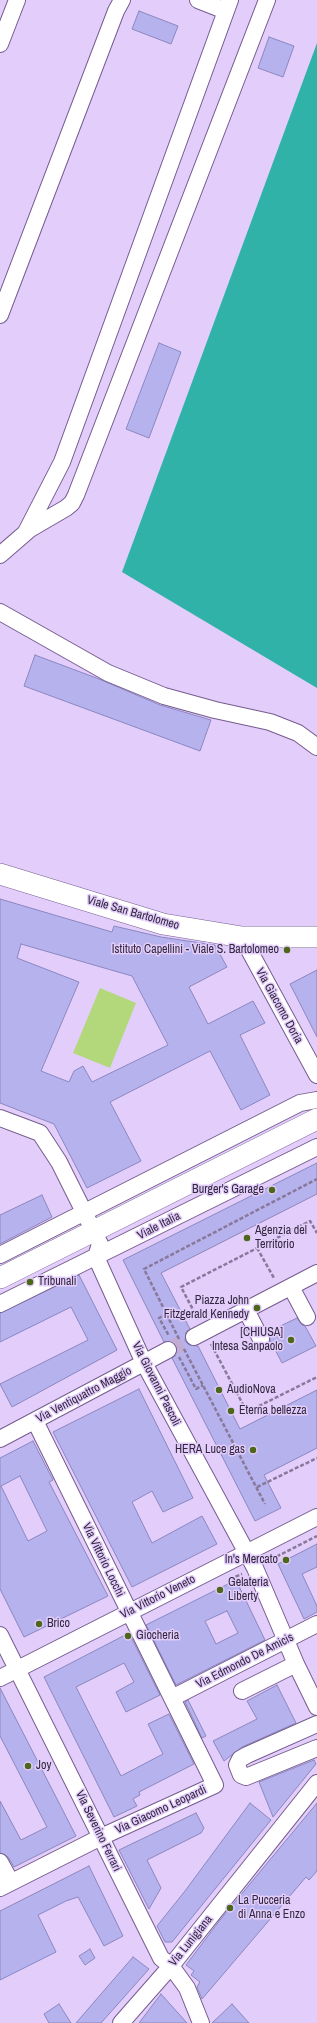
<!DOCTYPE html>
<style>
body{margin:0}
canvas{display:block;background:#e3cdfb}
</style>
<canvas width="317" height="2023"></canvas>
<script>
const ctx = document.querySelector('canvas').getContext('2d');
ctx.lineJoin = 'round';
function fillPath(path, color) {
  ctx.fillStyle = color;
  ctx.fill(path, 'evenodd');
}
function poly(rows) {
  const path = new Path2D();
  for (const r of rows) {
    path.moveTo(r[0], r[1]);
    for (let i = 2; i < r.length; i += 2) path.lineTo(r[i], r[i + 1]);
  }
  return path;
}
function trace(path, color, width, dash) {
  ctx.strokeStyle = color;
  ctx.lineWidth = width;
  ctx.lineCap = dash ? 'butt' : 'round';
  ctx.setLineDash(dash || []);
  ctx.stroke(path);
}
function write(font, color, halo, rows, align = 'center') {
  ctx.font = font + ' "Archivo Narrow",sans-serif';
  ctx.lineWidth = 3;
  ctx.setLineDash([]);
  ctx.textBaseline = 'middle';
  ctx.strokeStyle = halo;
  ctx.fillStyle = color;
  for (const [text, x, y, turn = 0] of rows) {
    ctx.save();
    ctx.translate(x, y);
    ctx.rotate((+turn || 0) * Math.PI / 180);
    ctx.textAlign = isNaN(turn) ? turn : align;
    if (halo) ctx.strokeText(text, 0, 0);
    ctx.fillText(text, 0, 0);
    ctx.restore();
  }
}
const green = poly([
 [100,988,136,1003,110,1068,73,1053]
]);
const water = poly([
 [317,43,317,688,122,572]
]);
const building = poly([
 [139,11,178,26,171,44,132,29,139,11],
 [269,37,294,46,283,77,258,68,269,37],
 [159,343,181,352,149,438,126,429,159,343],
 [35,655,99,679,160,705,211,720,200,751,24,686,35,655],
 [0,899,112,932,114,926,161,937,215,945,227,967,189,987,208,1024,253,1001,265,1023,240,1035,270,1095,241,1110,210,1051,110,1102,141,1161,87,1188,54,1124,0,1103,0,899],
 [21,944,132,976,168,1045,92,1082,83,1066,74,1071,69,1082,41,1071,79,982,17,958,21,944],
 [317,970,317,1037,290,984,317,970],
 [317,1163,317,1194,161,1273,190,1329,186,1332,185,1341,189,1345,198,1346,240,1429,317,1390,317,1448,264,1475,281,1508,255,1521,172,1358,176,1355,177,1346,173,1342,164,1342,123,1260,317,1163],
 [42,1195,52,1217,0,1244,0,1215,42,1195],
 [79,1275,117,1350,12,1407,0,1384,88,1340,71,1307,0,1342,0,1313,79,1275],
 [297,1318,302,1325,305,1326,316,1346,282,1363,270,1340,268,1332,297,1318],
 [139,1389,193,1498,163,1512,152,1491,132,1502,152,1543,202,1516,217,1544,132,1587,53,1432,139,1389],
 [33,1441,53,1480,49,1482,108,1596,24,1637,0,1589,0,1458,33,1441],
 [20,1476,47,1531,28,1541,1,1486,20,1476],
 [317,1544,317,1567,302,1574,317,1606,317,1612,304,1619,278,1564,317,1544],
 [236,1580,265,1640,176,1685,146,1625,236,1580],
 [227,1611,238,1633,216,1644,205,1621,227,1611],
 [129,1633,160,1695,126,1712,116,1692,134,1682,124,1663,76,1687,121,1776,163,1754,148,1724,169,1714,194,1764,139,1792,140,1795,133,1799,137,1806,114,1817,44,1677,129,1633],
 [277,1685,296,1723,242,1747,224,1761,213,1741,257,1719,247,1701,277,1685],
 [0,1688,76,1836,14,1867,8,1857,0,1853,0,1801,21,1840,47,1827,0,1736,0,1688],
 [188,1700,206,1736,202,1738,185,1702,188,1700],
 [314,1760,316,1764,273,1817,259,1782,314,1760],
 [250,1803,271,1820,172,1942,165,1942,157,1926,185,1891,250,1803],
 [317,1803,317,1871,309,1880,306,1877,202,1999,197,1987,200,1982,191,1975,194,1971,186,1965,220,1920,317,1803],
 [196,1813,204,1828,201,1833,147,1860,161,1888,149,1909,119,1850,196,1813],
 [89,1866,123,1936,104,1946,78,1897,66,1901,38,1915,56,1952,0,1980,0,1911,89,1866],
 [90,1949,95,1958,85,1965,79,1956,90,1949],
 [133,1957,149,1969,101,2023,76,2023,133,1957],
 [161,1994,187,2023,139,2023,161,1994],
 [59,2004,71,2023,49,2023,44,2014,59,2004],
 [232,2004,249,2023,212,2023,232,2004]
]);
const minorTunnel = poly([
 [168,1350,194,1337]
]);
const path = poly([
 [257,1248,274,1278],
 [167,1314,159,1318,169,1336],
 [198,1319,181,1287,310,1221,317,1233],
 [179,1339,144,1269,317,1179],
 [211,1344,247,1412,317,1377],
 [184,1349,265,1504],
 [179,1357,196,1389,203,1385],
 [257,1487,317,1458],
 [266,1562,317,1536],
 [230,1579,242,1574]
]);
const minor = poly([
 [198,0,226,11,230,0],
 [0,44,17,0],
 [0,315,116,11,122,0],
 [26,532,62,462,226,11],
 [0,555,30,529,66,508,72,503,76,495,267,0],
 [0,612,108,673,164,696,215,710,270,722,298,733,317,747],
 [242,937,317,1075],
 [0,1118,40,1133,59,1162,100,1244,96,1257,144,1363,255,1568,296,1664,317,1707],
 [0,1255,300,1103,317,1100],
 [291,1287,307,1317],
 [0,1304,317,1147],
 [246,1310,261,1339],
 [194,1337,317,1273],
 [0,1439,168,1350],
 [0,1635,161,1958,171,1966,187,1988,201,2023],
 [0,1678,317,1517],
 [242,1691,296,1664],
 [172,1698,317,1624],
 [317,1724,247,1755,240,1759,237,1765,241,1775,246,1777,317,1748],
 [0,1862,11,1882],
 [0,1888,101,1837,215,1785,35,1421],
 [121,2023,171,1966,317,1783]
]);
const major = poly([
 [0,874,163,924,242,937,317,937],
 [0,1278,317,1119]
]);
const markers = [
 [287,950,4,"#4c671a"],
 [272,1190,4,"#4c671a"],
 [247,1238,4,"#4c671a"],
 [30,1282,4,"#4c671a"],
 [257,1308,4,"#4c671a"],
 [291,1340,4,"#4c671a"],
 [219,1390,4,"#4c671a"],
 [231,1411,4,"#4c671a"],
 [253,1450,4,"#4c671a"],
 [286,1560,4,"#4c671a"],
 [220,1590,4,"#4c671a"],
 [39,1624,4,"#4c671a"],
 [128,1636,4,"#4c671a"],
 [28,1766,4,"#4c671a"],
 [230,1908,4,"#4c671a"]
];
const streetNames = [
 ["Viale San Bartolomeo",133,913,16],
 ["Via Giacomo Doria",279,1006,61],
 ["Viale Italia",159,1226,-27],
 ["Via Giovanni Pascoli",156,1384,63],
 ["Via Ventiquattro Maggio",84,1395,-28],
 ["Via Vittorio Locchi",103,1560,64],
 ["Via Vittorio Veneto",158,1597,-27],
 ["Via Edmondo De Amicis",245,1661,-27],
 ["Via Giacomo Leopardi",161,1810,-25],
 ["Via Severino Ferrari",98,1831,64],
 ["Via Lunigiana",191,1941,-51]
];
const poiNames = [
 ["Istituto Capellini - Viale S. Bartolomeo",279,950,"right"],
 ["Burger's Garage",264,1190,"right"],
 ["Agenzia del",255,1231],
 ["Territorio",255,1245],
 ["Tribunali",38,1282],
 ["Piazza John",249,1301,"right"],
 ["Fitzgerald Kennedy",249,1315,"right"],
 ["[CHIUSA]",283,1333,"right"],
 ["Intesa Sanpaolo",283,1347,"right"],
 ["AudioNova",227,1390],
 ["Eterna bellezza",239,1411],
 ["HERA Luce gas",245,1450,"right"],
 ["In's Mercato",278,1560,"right"],
 ["Gelateria",228,1583],
 ["Liberty",228,1597],
 ["Brico",47,1624],
 ["Giocheria",136,1636],
 ["Joy",36,1766],
 ["La Pucceria",238,1901],
 ["di Anna e Enzo",238,1915]
];
fillPath(green, '#b2d87b');
fillPath(water, '#30b2a8');
fillPath(building, '#b6b2ed');
trace(building, '#8b87bf', 1);
trace(minorTunnel, '#c0acd5', 16, [16, 8]);
trace(minor, '#765c8f', 18);
trace(major, '#765c8f', 22);
trace(path, '#887899', 2.5, [4, 2]);
trace(minor, '#fff', 16);
trace(major, '#fff', 21);
for (const [x, y, r, color] of markers) {
  const dot = new Path2D();
  dot.arc(x, y, r, 0, 2 * Math.PI);
  ctx.fillStyle = color;
  ctx.fill(dot);
  trace(dot, '#e3cdfb', 1.5);
}
write('12px', '#32273d', '#e3cdfb', streetNames);
write('12px', '#32273d', '#e3cdfb', poiNames, 'left');
</script>
